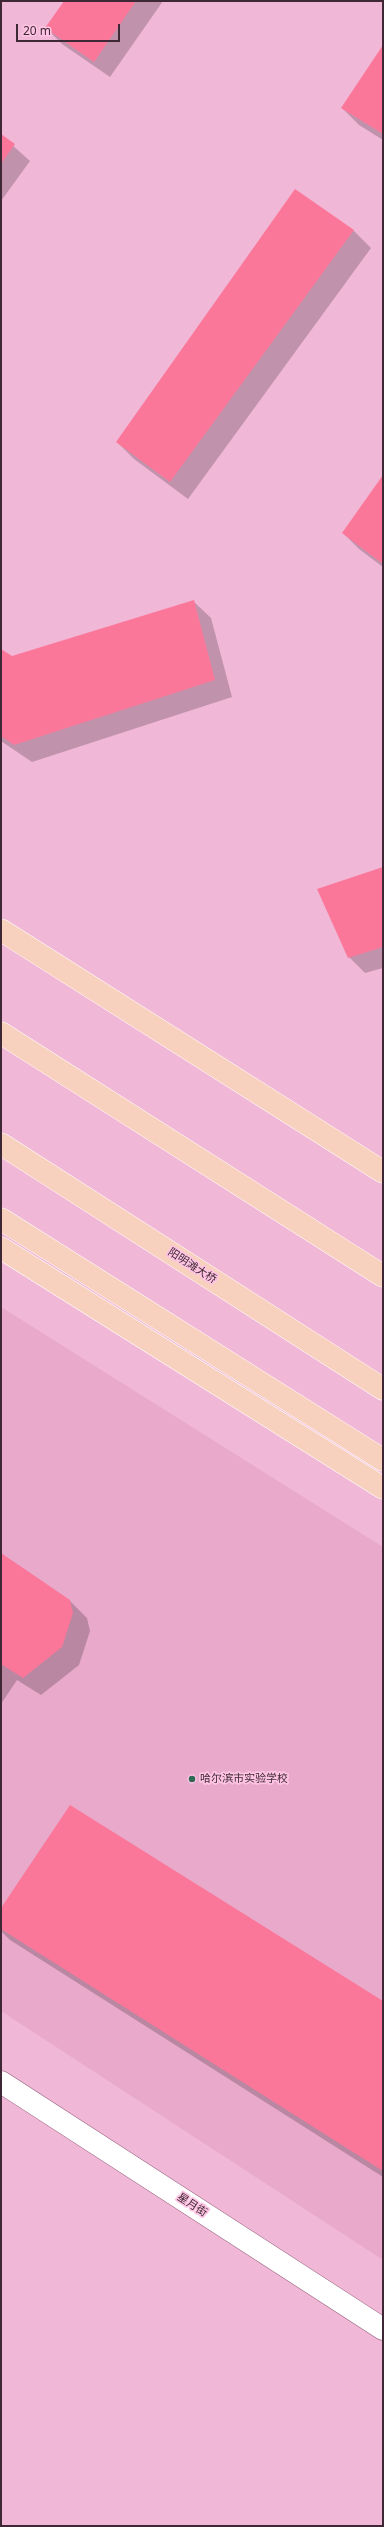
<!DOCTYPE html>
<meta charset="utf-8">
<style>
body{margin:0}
#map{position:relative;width:384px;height:2527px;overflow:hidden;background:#f1b7d6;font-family:"Noto Sans",sans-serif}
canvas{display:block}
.frame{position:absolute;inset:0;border:2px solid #3f2835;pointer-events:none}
.scale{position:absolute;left:16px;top:24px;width:104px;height:18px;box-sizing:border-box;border:2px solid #3f2835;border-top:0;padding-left:5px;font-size:12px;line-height:14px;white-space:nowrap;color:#3f2835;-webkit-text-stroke:3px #ffc4e4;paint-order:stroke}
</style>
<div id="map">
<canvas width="384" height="2527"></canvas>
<div class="frame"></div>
<div class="scale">20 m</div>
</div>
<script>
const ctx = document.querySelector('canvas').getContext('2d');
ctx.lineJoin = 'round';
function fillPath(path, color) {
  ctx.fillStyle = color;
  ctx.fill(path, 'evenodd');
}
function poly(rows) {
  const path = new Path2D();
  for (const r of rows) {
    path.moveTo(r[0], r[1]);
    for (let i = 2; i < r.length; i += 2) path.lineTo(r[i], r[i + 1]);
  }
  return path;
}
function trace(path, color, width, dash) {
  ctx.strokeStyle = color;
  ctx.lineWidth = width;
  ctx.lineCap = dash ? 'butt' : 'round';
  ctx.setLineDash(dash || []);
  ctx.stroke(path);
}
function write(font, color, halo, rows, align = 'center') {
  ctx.font = font + ' "Noto Sans","Noto Sans SC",sans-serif';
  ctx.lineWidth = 3.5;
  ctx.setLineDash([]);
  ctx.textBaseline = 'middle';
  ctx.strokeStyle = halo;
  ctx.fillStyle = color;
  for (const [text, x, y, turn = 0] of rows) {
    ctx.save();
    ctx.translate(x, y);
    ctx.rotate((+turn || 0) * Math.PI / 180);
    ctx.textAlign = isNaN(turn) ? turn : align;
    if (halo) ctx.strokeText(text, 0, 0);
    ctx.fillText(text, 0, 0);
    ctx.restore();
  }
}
const built = poly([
 [1,1307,383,1547,383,2260,1,2011]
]);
const shadow = poly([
 [65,1,163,1,110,77,62,44,46,28],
 [383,47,383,140,359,125,342,108],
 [1,135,30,161,1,201],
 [295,190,354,231,371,248,188,499,134,459,117,442],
 [383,477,383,567,359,549,343,533],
 [193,601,211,618,232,697,32,762,1,741,1,650,12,657],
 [383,868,383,968,365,973,349,957],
 [1,1555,70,1601,87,1618,90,1631,79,1665,41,1695,17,1680,1,1704],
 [1,1909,383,2002,383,2177,10,1940,1,1931]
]);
const building = poly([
 [64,1,136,1,94,62,45,28],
 [383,45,383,134,341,108],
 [1,134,15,144,1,164],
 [295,189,354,230,170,482,116,442],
 [383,475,383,564,342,533],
 [194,600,215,680,14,745,1,736,1,649,12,656],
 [383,867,383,947,348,958,317,889],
 [1,1553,70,1600,73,1613,62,1647,23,1678,1,1664],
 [70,1805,383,2001,383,2171,1,1929,1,1908]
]);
const tertiary = poly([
 [1,2082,383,2329]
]);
const trunk = poly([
 [1,930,383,1172],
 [1,1033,383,1276],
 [1,1144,383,1389],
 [1,1219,383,1460],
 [1,1248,383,1488]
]);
const markers = [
 [192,1779,4,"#2f6953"]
];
const streetNames = [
 ["阳明滩大桥",192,1266,33],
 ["星月街",192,2205,33]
];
const poiNames = [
 ["哈尔滨市实验学校",200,1779]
];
fillPath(built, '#e8a9cb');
fillPath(shadow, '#0003');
fillPath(building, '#fb779a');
trace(tertiary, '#925e7b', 23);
trace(trunk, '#fff', 23);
trace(tertiary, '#fff', 22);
trace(trunk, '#f8d0be', 22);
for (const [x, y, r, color] of markers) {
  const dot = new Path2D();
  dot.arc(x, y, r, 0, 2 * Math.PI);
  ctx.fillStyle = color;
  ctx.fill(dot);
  trace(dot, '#ffc4e4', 1.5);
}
write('11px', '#3f2835', '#ffc4e4', streetNames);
write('11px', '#3f2835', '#ffc4e4', poiNames, 'left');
</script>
